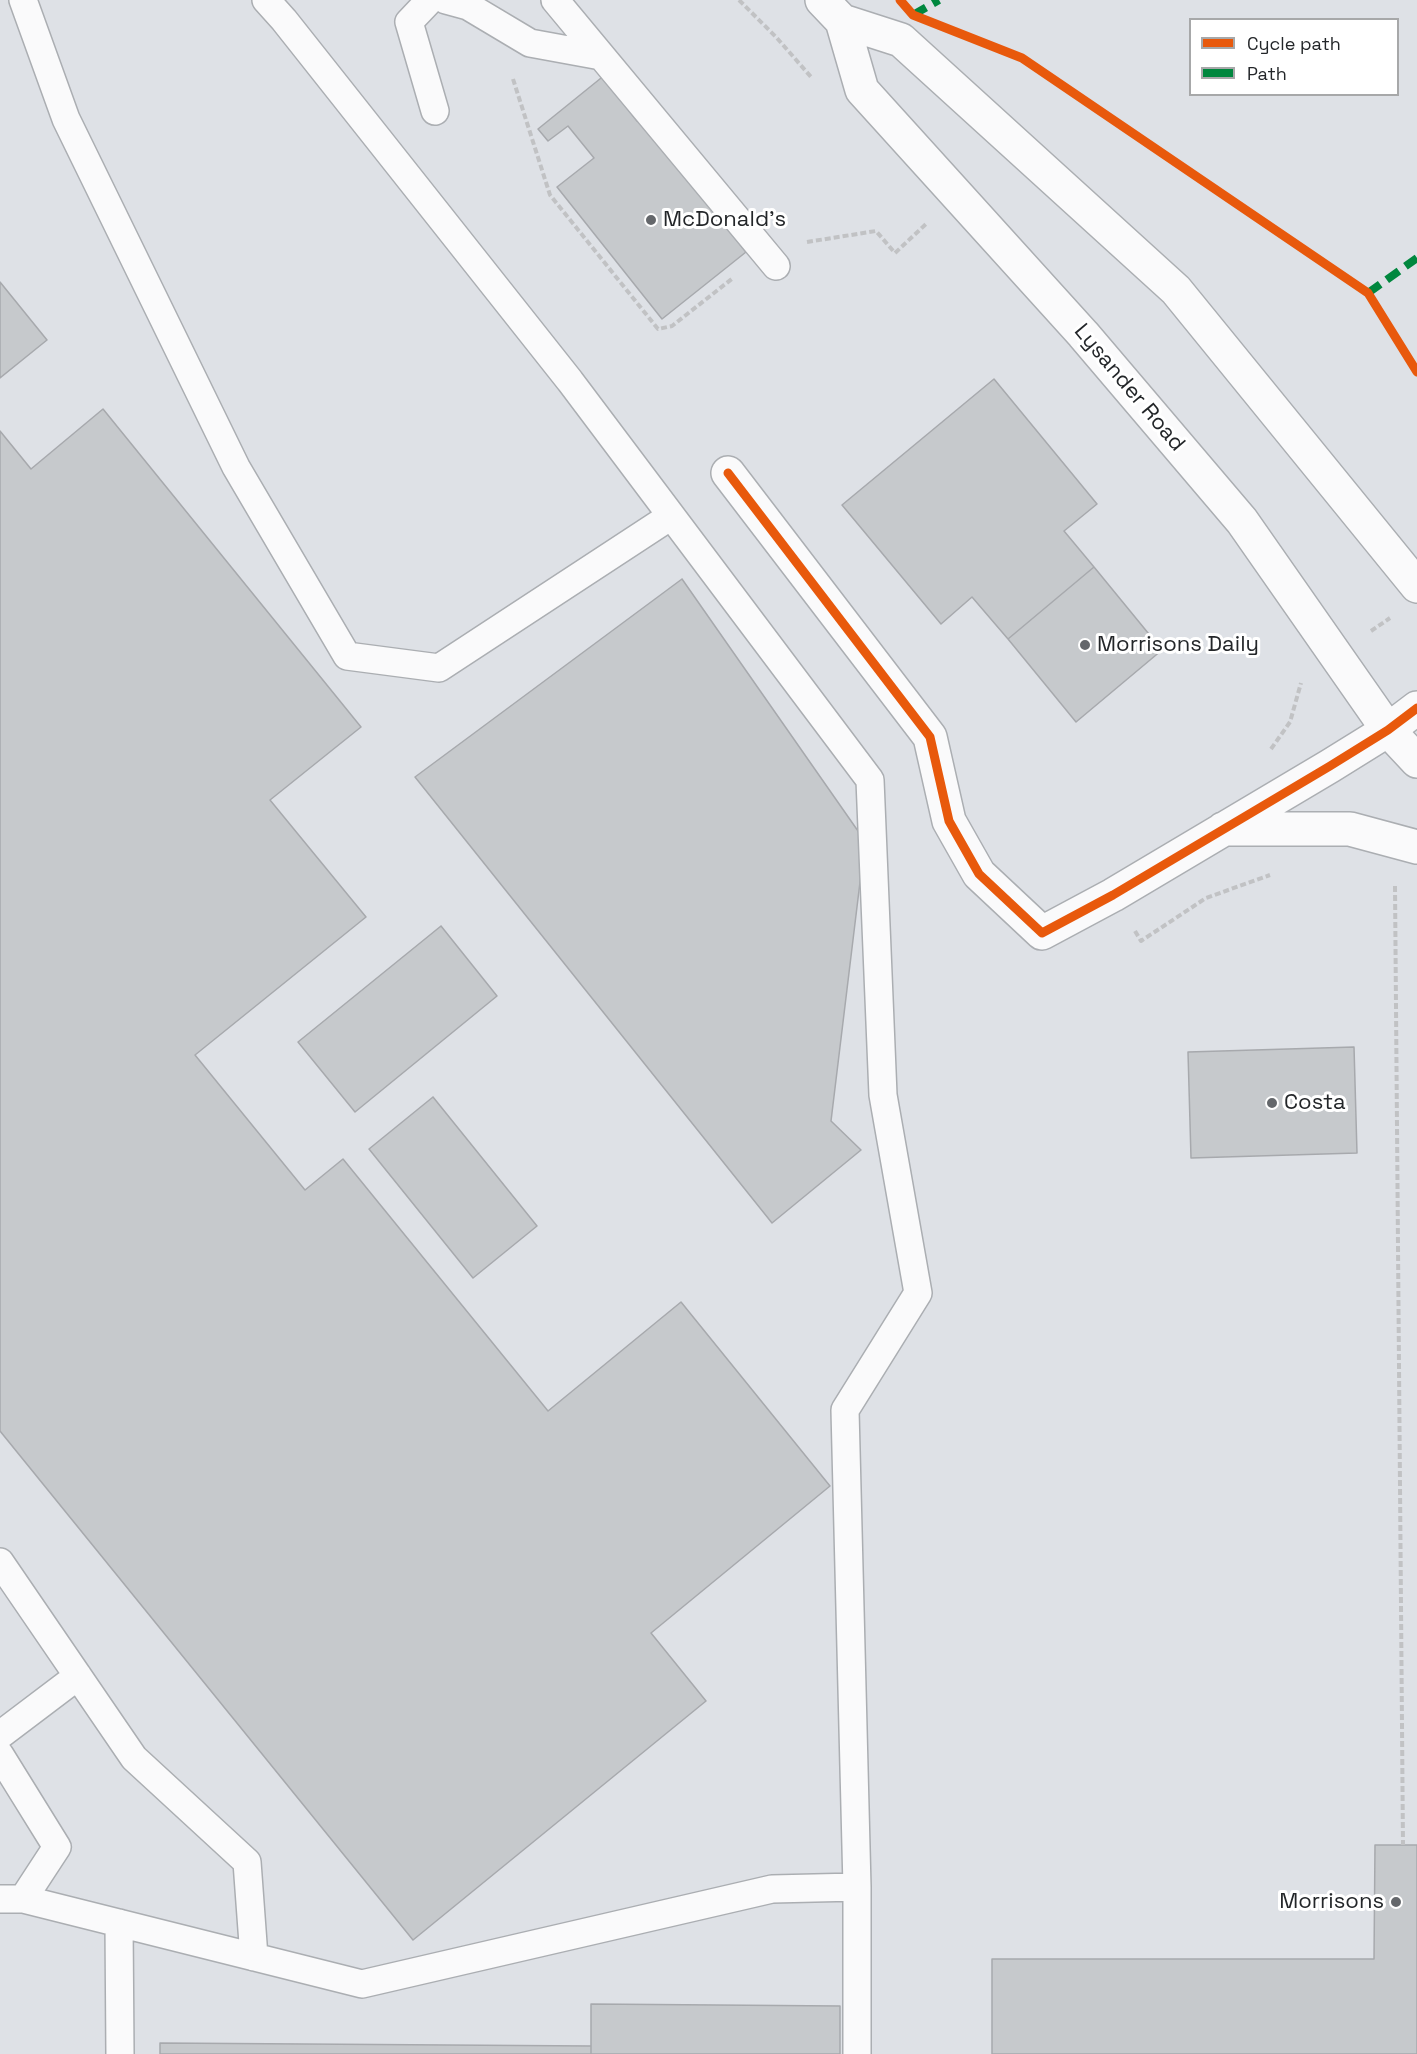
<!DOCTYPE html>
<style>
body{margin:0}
#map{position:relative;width:1417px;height:2054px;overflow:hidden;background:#dee1e6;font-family:"Space Grotesk",sans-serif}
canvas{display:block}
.legend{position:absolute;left:1189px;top:18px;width:210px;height:78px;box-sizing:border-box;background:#fff;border:2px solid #a7a8a9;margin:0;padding:8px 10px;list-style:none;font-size:18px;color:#232629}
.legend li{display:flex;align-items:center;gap:12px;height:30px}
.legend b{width:30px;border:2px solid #a7a8a9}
</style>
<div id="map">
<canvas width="1417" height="2054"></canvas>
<ul class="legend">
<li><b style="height:8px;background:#e8590c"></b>Cycle path</li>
<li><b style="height:8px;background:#00873e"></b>Path</li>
</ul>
</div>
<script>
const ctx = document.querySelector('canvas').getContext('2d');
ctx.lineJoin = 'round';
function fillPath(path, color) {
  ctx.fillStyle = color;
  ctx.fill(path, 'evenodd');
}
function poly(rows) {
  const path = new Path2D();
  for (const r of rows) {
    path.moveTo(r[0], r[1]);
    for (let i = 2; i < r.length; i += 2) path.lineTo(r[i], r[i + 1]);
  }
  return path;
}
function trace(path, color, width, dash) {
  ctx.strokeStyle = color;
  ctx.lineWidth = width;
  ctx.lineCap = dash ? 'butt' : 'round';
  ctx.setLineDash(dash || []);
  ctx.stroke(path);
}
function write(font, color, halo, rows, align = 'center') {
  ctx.font = font + ' "Space Grotesk",sans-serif';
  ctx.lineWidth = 6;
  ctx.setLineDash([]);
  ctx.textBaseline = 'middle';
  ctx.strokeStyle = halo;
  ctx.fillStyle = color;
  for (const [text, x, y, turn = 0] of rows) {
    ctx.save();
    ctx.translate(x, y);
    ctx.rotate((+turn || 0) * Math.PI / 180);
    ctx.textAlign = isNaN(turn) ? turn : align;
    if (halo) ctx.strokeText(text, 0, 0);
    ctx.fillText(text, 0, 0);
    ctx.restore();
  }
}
const building = poly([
 [606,74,631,105,627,108,637,121,640,119,746,252,662,319,557,187,594,158,568,126,548,141,538,129,606,74],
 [0,282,47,340,0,378,0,282],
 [994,379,1097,504,1064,531,1094,567,1008,639,972,597,941,624,842,505,994,379],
 [103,409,361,727,270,800,366,917,195,1055,305,1190,343,1159,548,1411,681,1302,830,1486,651,1633,706,1701,413,1940,0,1431,0,431,31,469,103,409],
 [1094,567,1162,650,1076,722,1008,639,1094,567],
 [682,579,865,841,831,1121,861,1150,772,1223,415,777,682,579],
 [441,926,497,996,355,1112,298,1042,441,926],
 [1354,1047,1357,1153,1191,1158,1188,1052,1354,1047],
 [433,1097,537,1226,473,1278,369,1149,433,1097],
 [1375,1845,1417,1845,1417,2054,992,2054,992,1959,1374,1959,1375,1845],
 [591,2004,840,2006,840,2054,591,2054,591,2004],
 [160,2043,591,2046,591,2054,160,2054,160,2043]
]);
const path = poly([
 [739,0,776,37,812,78],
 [513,79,550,195,658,329,672,326,733,278],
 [807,242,876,231,895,253,926,224],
 [1371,631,1390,618],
 [1271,749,1290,722,1301,683],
 [1395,886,1403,1845],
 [1135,931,1141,941,1206,898,1270,875]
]);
const service = poly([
 [23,0,66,119,236,467,347,656,439,668,671,516],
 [266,0,284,20,570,381,870,780,883,1095,918,1293,845,1410,857,1887,857,2054],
 [430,0,409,22,435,111],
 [446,0,468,6,530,43,601,56],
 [555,0,776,266],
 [0,1562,134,1758,247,1862,254,1957],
 [0,1735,78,1676],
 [0,1755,57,1847,23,1899],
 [0,1899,23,1899,362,1984,772,1889,857,1887],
 [119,1923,120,2054]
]);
const minor = poly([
 [728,473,930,737,949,821,979,874,1042,933,1113,895,1330,766,1388,730,1417,708],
 [1223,829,1350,829,1417,847]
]);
const primary = poly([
 [822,0,842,21,862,90,1083,334,1242,521,1388,730,1417,761],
 [842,21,901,40,1176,290,1417,586]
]);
const quiet = poly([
 [913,15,939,0],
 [1368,293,1417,258]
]);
const cycleway = poly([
 [900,0,913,15,1022,58,1368,293,1417,372],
 [728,473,930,737,949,821,979,874,1042,933,1113,895,1330,766,1388,730,1417,708]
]);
const markers = [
 [651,220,6,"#64676b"],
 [1085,645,6,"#64676b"],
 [1272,1103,6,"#64676b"],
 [1396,1902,6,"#64676b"]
];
const poiNames = [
 ["McDonald's",663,220],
 ["Morrisons Daily",1097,645],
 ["Costa",1284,1103],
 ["Morrisons",1384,1902,"right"]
];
const streetNames = [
 ["Lysander Road",1129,388,50]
];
fillPath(building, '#c6c9cc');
trace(building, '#a7a9ad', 1.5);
trace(service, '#abaeb2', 30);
trace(minor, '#abaeb2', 36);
trace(primary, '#abaeb2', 36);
trace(path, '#c1c2c4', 4, [6, 3]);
trace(service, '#fafafb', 27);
trace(minor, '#fafafb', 33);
trace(primary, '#fafafb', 33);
trace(quiet, '#00873e', 8, [15, 8]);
trace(cycleway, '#e8590c', 9);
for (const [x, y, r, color] of markers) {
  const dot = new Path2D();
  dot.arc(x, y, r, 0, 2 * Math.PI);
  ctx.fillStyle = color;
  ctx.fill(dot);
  trace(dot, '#fff', 2);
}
write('22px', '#232629', '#fff', poiNames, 'left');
write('22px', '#232629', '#fff', streetNames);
</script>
